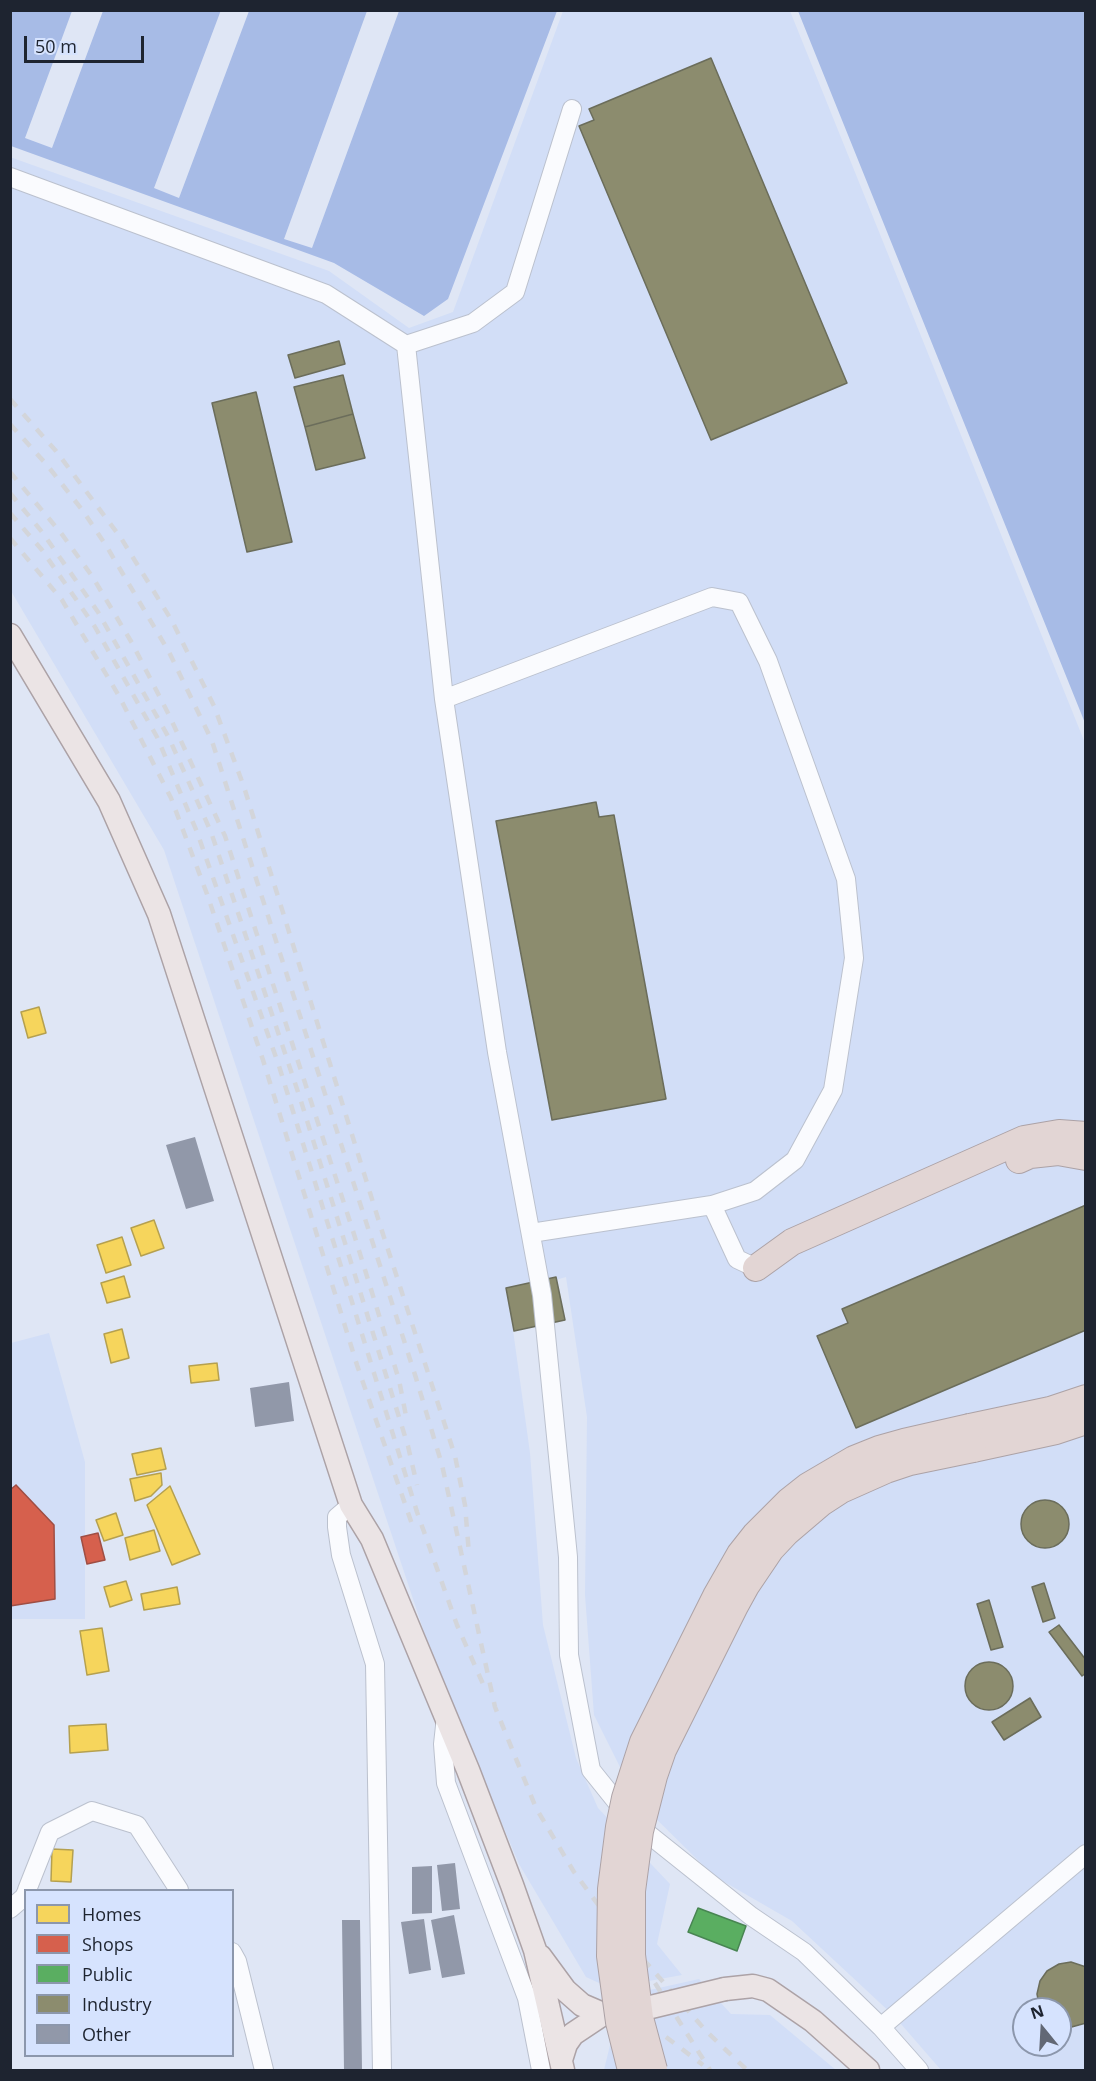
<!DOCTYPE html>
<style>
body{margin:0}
#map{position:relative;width:1096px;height:2081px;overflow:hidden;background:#dfe6f5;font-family:"Open Sans",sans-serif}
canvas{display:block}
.frame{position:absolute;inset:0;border:12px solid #1e2430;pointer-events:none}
.legend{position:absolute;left:24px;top:1889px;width:210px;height:168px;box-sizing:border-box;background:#d6e3fe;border:2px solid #8c97ac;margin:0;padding:8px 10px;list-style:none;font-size:18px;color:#1e2430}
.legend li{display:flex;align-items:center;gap:12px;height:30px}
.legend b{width:30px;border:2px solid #8c97ac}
.north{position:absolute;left:1012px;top:1997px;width:60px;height:60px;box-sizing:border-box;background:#d6e3fe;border:2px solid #8c97ac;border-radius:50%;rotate:342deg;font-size:16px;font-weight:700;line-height:24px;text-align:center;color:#1e2430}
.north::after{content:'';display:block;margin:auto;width:21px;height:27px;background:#626875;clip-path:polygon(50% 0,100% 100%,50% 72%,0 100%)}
.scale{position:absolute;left:24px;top:36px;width:120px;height:27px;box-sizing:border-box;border:3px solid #1e2430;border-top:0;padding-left:8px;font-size:18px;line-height:21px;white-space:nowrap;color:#1e2430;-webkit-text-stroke:4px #d6e3fe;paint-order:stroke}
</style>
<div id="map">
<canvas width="1096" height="2081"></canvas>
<div class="frame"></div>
<ul class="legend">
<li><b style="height:16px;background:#f6d55c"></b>Homes</li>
<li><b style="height:16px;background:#d6604d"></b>Shops</li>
<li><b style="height:16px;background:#5aae61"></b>Public</li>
<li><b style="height:16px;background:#8c8c6e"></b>Industry</li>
<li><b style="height:16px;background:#9198a9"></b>Other</li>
</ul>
<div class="north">N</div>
<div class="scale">50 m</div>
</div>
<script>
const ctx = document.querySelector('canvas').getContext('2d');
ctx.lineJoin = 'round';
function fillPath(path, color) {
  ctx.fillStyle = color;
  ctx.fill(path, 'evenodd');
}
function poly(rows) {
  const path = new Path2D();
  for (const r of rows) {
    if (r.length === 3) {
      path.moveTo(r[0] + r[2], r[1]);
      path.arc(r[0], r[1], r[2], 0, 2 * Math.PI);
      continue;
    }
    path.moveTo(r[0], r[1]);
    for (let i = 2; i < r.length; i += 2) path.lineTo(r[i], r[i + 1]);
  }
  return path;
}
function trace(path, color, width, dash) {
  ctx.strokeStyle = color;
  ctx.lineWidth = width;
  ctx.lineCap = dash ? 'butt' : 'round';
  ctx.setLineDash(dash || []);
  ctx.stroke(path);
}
const built = poly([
 [563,11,790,11,1085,743,1085,2070,941,2070,894,2016,792,1921,714,1876,636,1799,594,1715,585,1595,587,1417,566,1277,508,1294,530,1453,543,1625,576,1758,598,1808,670,1884,657,1944,682,1975,610,1988,586,1977,519,1864,434,1662,164,850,11,591,10,157,329,271,409,328,453,312],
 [1024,2009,1060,2009,1060,2045,1024,2045],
 [49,1333,85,1462,85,1619,11,1619,11,1343],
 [699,1979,731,2014,770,2015,836,2070,604,2070,612,2037,614,1998]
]);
const water = poly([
 [10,11,557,11,448,299,424,316,334,263,11,146],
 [798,11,1085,11,1085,723]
]);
const pier = poly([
 [221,10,249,11,179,198,154,188],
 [72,11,103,11,52,148,25,138],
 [367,11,399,11,312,248,284,239]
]);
const homes = poly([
 [39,1007,46,1033,28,1038,21,1012,39,1007],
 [154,1220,164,1248,141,1256,131,1228,154,1220],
 [122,1237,131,1265,106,1273,97,1245,122,1237],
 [124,1276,130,1297,107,1303,101,1283,124,1276],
 [122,1329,129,1358,111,1363,104,1334,122,1329],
 [217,1363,219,1380,191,1383,189,1366,217,1363],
 [161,1448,166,1469,137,1475,132,1454,161,1448],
 [161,1473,162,1485,151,1496,135,1501,130,1479,161,1473],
 [170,1486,200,1554,172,1565,147,1505,170,1486],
 [116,1513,123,1535,104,1541,96,1520,116,1513],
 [154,1530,160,1551,130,1560,125,1538,154,1530],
 [126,1581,132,1600,110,1607,104,1587,126,1581],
 [177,1587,180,1604,144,1610,141,1594,177,1587],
 [102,1628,109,1671,87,1675,80,1631,102,1628],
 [106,1724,108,1750,70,1753,69,1726,106,1724],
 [52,1849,73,1850,71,1882,51,1881,52,1849]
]);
const shops = poly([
 [16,1485,54,1525,55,1599,10,1606,10,1490,16,1485],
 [98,1533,105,1560,87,1564,81,1537,98,1533]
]);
const public = poly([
 [698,1908,746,1926,737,1951,688,1932,698,1908]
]);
const industry = poly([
 [711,58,847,383,711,440,579,126,594,120,589,109,711,58],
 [339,341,345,364,295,378,288,355,339,341],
 [343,375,353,414,305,427,294,387,343,375],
 [256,392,292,542,247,552,212,403,256,392],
 [353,414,365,458,316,470,305,427,353,414],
 [596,802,599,817,614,815,666,1099,552,1120,496,821,596,802],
 [1086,1205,1086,1330,856,1428,817,1336,848,1323,842,1309,1086,1205],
 [556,1277,565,1320,514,1331,506,1288,556,1277],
 [1045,1524,24],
 [1044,1583,1055,1618,1043,1622,1032,1587,1044,1583],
 [989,1600,1003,1647,991,1650,977,1604,989,1600],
 [1059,1625,1086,1660,1086,1673,1082,1676,1049,1632,1059,1625],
 [989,1686,24],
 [1030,1698,1041,1717,1004,1740,992,1722,1030,1698],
 [1071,1962,1086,1967,1086,2023,1068,2028,1060,2026,1060,2009,1040,2009,1037,1994,1040,1981,1047,1971,1059,1964,1071,1962]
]);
const building = poly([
 [195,1137,214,1201,186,1209,166,1145],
 [289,1382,294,1421,255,1427,250,1388],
 [455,1863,460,1909,442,1911,437,1865],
 [432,1866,432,1913,412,1914,412,1867],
 [454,1915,465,1974,442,1978,431,1920],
 [424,1919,431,1970,409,1974,401,1922],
 [342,1920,360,1920,362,2070,344,2070]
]);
const minor = poly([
 [10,177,326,294,406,345,444,699,497,1052,542,1295,568,1557,569,1655,591,1770,632,1821,751,1916,804,1952,881,2027,919,2070],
 [406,345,473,323,515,292,572,109],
 [444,699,712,597,739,602,768,661,846,879,854,958,833,1090,795,1160,755,1191,712,1205,531,1233],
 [712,1205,737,1259,756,1268],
 [351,1505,337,1517,337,1527,341,1555,375,1664,382,2070],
 [446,1717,443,1744,446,1783,527,1998,541,2070],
 [27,1890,50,1832,92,1811,137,1825,179,1890],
 [10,1909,24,1897,26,1893],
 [232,1952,237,1961,264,2070],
 [881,2027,1086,1854]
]);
const major = poly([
 [10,635,109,801,159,914,351,1505,372,1539,468,1770,512,1885,535,1950,563,2070],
 [540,1956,565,1990,582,2005,603,2014,635,2010],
 [725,1989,753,1986,768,1990,813,2021,868,2070],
 [561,2060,566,2044,573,2034,603,2014]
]);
const highway = poly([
 [1019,1160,1030,1155,1058,1152,1086,1157],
 [756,1268,792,1242,1024,1139,1059,1133,1086,1135],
 [970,1427,1050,1410,1086,1398],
 [973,1449,1056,1431,1086,1421]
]);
const rail = poly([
 [10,399,56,451,121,538,172,621,214,706,244,787,381,1228,455,1456,465,1505,469,1554],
 [10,424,47,465,83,511,107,547,169,652,212,741,416,1378,442,1465,495,1707,536,1808,574,1872,614,1926,707,2032,747,2070],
 [10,472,61,533,92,576,132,643,169,715,225,836,353,1231,399,1380,407,1421],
 [10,493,42,532,98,612,169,738,211,832,300,1098,408,1446,417,1485],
 [10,513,42,550,95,627,157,737,197,832,279,1066,417,1512,457,1625,483,1684],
 [10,538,62,600,119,696,171,798,207,894,263,1060,357,1365,414,1530],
 [655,1983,710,2070],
 [666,2037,703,2065]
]);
const majorBridge = poly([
 [651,2007,725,1989]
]);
const highwayBridge = poly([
 [631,2070,619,2022,610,1956,611,1889,619,1827,625,1798,643,1742,716,1596,740,1554,755,1535,789,1501,808,1486,854,1459,879,1449,904,1442,970,1427],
 [654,2070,640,2018,632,1955,632,1891,640,1831,654,1776,663,1750,735,1606,746,1586,771,1549,787,1532,821,1503,841,1490,886,1470,910,1462,973,1449]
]);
fillPath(built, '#d2def7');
fillPath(water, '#a7bbe6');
fillPath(pier, '#dfe6f5');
fillPath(homes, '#f6d55c');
trace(homes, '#b5a04f', 1.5);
fillPath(shops, '#d6604d');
trace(shops, '#9f4e44', 1.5);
fillPath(public, '#5aae61');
trace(public, '#488552', 1.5);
fillPath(industry, '#8c8c6e');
trace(industry, '#6b6d5b', 1.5);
fillPath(building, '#9198a9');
trace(minor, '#bbc1ce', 20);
trace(major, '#aca2a6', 25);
trace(highway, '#aca2a6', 28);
trace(minor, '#fafbfe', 18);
trace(major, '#ebe4e5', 22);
trace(highway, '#e2d5d4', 26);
trace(rail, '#d3d5da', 4.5, [10, 10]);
trace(majorBridge, '#aca2a6', 25, []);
trace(highwayBridge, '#aca2a6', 28, []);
trace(majorBridge, '#ebe4e5', 22);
trace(highwayBridge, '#e2d5d4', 26);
</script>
